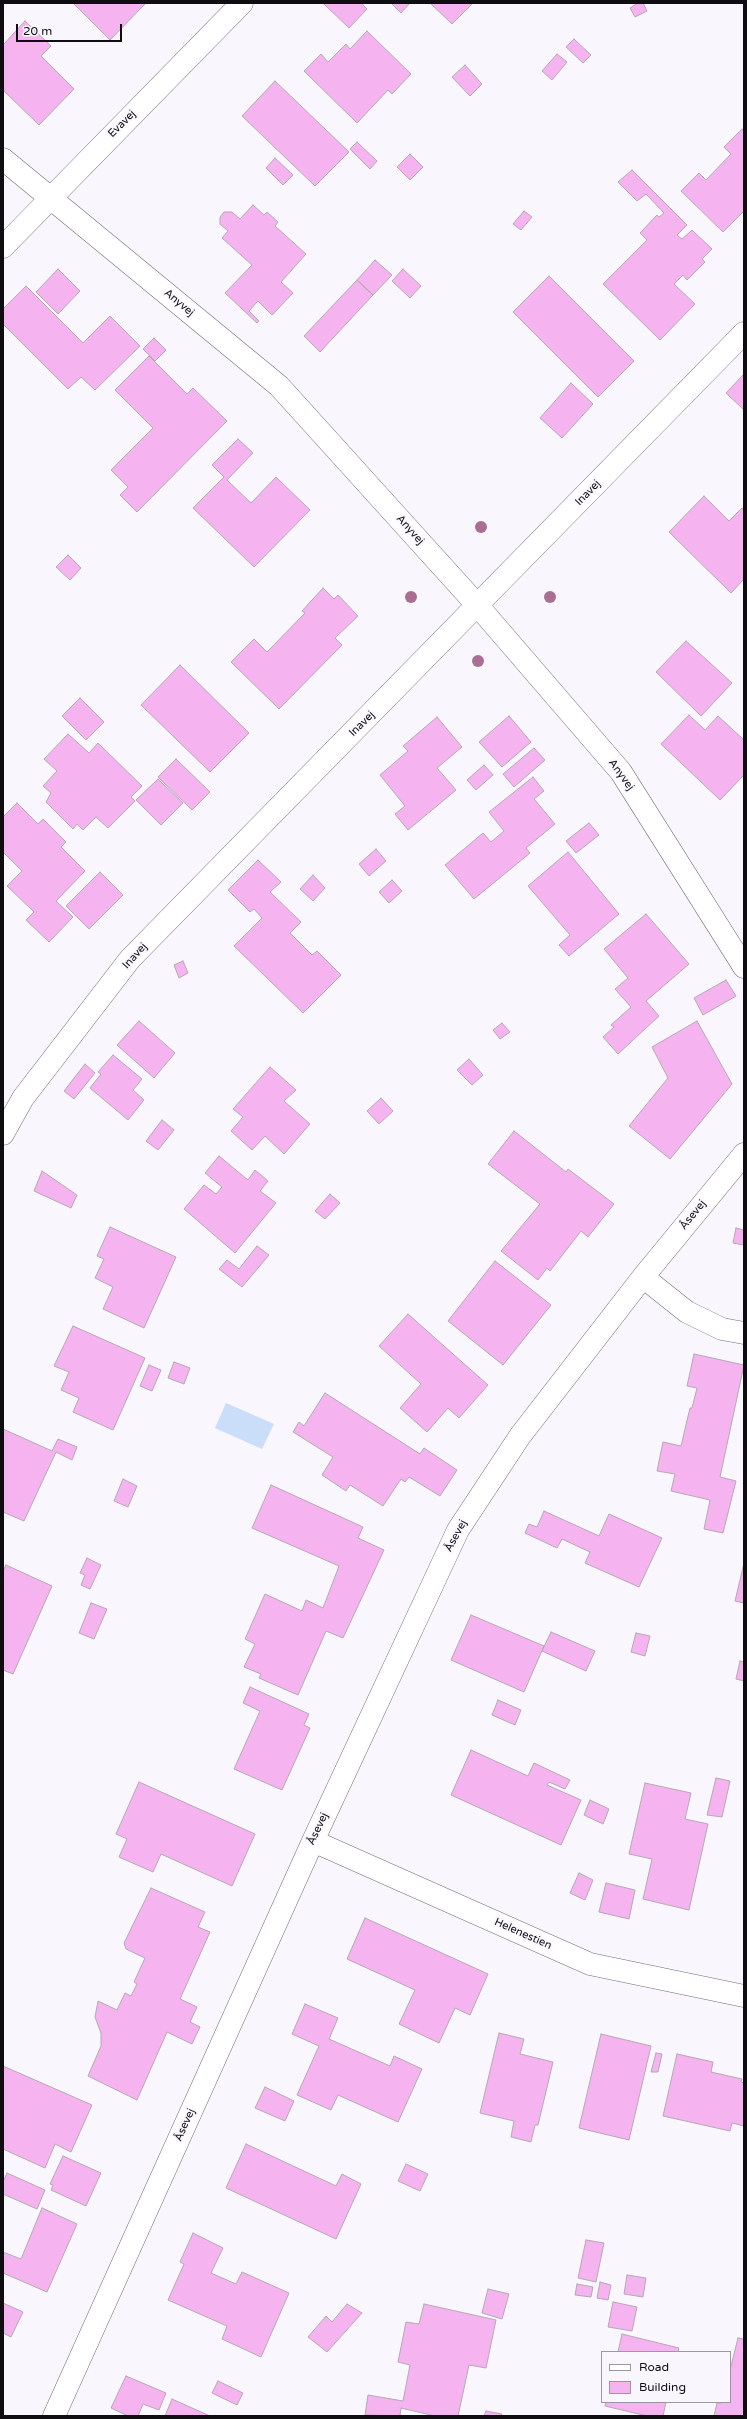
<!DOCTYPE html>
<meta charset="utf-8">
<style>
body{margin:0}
#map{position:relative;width:747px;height:2419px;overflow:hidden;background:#f9f6fd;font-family:"Varela Round",sans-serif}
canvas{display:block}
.frame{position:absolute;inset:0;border:4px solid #0f0d12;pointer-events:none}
.legend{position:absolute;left:601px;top:2351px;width:130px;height:52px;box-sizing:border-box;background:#f9f6fd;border:1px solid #9b999f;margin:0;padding:5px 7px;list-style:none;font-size:12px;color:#0f0d12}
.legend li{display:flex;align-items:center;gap:8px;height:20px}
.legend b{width:20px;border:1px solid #9b999f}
.scale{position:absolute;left:16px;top:24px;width:106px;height:18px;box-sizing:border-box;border:2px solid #0f0d12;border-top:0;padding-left:5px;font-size:12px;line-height:14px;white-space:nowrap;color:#0f0d12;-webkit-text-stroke:3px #f9f6fd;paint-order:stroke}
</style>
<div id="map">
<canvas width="747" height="2419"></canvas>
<div class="frame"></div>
<ul class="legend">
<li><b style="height:5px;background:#fff"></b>Road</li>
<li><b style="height:11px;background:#f5b3ef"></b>Building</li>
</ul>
<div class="scale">20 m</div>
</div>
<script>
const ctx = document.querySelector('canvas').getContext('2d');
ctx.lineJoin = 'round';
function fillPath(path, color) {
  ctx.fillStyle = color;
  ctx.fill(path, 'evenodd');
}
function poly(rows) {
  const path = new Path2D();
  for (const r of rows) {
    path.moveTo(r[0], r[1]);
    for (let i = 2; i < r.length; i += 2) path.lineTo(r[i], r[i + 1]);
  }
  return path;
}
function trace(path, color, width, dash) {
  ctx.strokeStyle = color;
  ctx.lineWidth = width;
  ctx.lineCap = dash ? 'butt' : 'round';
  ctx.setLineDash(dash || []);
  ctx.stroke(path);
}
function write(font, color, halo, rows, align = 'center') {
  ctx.font = font + ' "Varela Round",sans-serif';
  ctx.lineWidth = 4;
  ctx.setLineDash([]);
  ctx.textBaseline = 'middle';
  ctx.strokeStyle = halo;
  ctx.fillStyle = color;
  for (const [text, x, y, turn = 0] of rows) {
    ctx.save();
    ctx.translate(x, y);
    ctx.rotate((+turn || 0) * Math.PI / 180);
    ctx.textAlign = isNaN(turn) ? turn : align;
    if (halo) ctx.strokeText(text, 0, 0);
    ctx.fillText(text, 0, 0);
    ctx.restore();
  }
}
const water = poly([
 [226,1403,274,1424,262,1449,215,1428]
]);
const building = poly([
 [73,3,146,3,110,40,73,3],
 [325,3,361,3,367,9,349,28,324,4,325,3],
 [391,3,410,3,401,13,391,3],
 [430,3,473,3,452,24,430,3],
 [638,3,643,3,647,11,635,17,630,8,638,3],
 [25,21,51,46,41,56,74,89,39,125,3,90,3,45,25,21],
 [367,31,411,74,392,94,388,90,357,123,304,71,321,54,328,62,346,44,350,49,367,31],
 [574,39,591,55,583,63,566,47,574,39],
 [557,54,567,62,552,80,542,71,557,54],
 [465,65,482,84,470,96,452,77,465,65],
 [275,81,349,152,315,186,242,116,275,81],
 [742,129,744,131,744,211,723,232,681,191,699,173,706,180,731,154,724,147,742,129],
 [357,142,377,161,370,169,350,149,357,142],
 [410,154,423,167,410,180,397,167,410,154],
 [275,158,293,175,283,185,266,168,275,158],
 [632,170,687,225,677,235,682,239,692,230,712,249,702,259,705,262,687,280,683,275,674,284,695,304,660,340,603,284,647,240,640,233,657,215,659,217,664,213,646,194,637,201,618,182,632,170],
 [253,205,264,215,267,212,278,222,275,226,306,254,281,282,293,293,272,315,258,301,249,311,259,321,257,323,225,293,252,265,222,238,228,231,220,224,220,217,224,212,232,212,240,219,253,205],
 [524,211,532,217,521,230,513,224,524,211],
 [375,260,392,275,373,295,357,280,375,260],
 [58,269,80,291,58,314,36,292,58,269],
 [403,269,421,286,410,298,392,281,403,269],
 [549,276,634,361,598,397,513,312,549,276],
 [357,280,373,295,320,352,304,336,357,280],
 [26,286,83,343,110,316,140,346,95,390,81,377,68,389,3,324,3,309,26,286],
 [154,338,166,350,155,361,143,349,154,338],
 [149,356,187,394,193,388,227,421,137,512,120,495,128,487,111,470,153,428,115,390,149,356],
 [744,374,744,410,726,393,744,374],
 [571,383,593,404,562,438,540,418,571,383],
 [238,439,253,453,227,480,251,503,276,477,310,510,254,567,193,508,224,477,212,465,238,439],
 [704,496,729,521,742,508,744,511,744,579,731,593,669,532,704,496],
 [68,555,81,568,70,580,56,567,68,555],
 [323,588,334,599,338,595,358,616,335,638,342,645,279,709,231,662,254,639,267,652,305,613,302,611,323,588],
 [686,641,732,683,701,716,656,672,686,641],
 [180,665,249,733,210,772,141,705,180,665],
 [80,698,104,722,86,740,62,716,80,698],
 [689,715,705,730,718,716,744,740,744,775,720,800,661,744,689,715],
 [509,716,531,742,502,767,479,742,509,716],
 [437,717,462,747,437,768,456,790,408,830,395,814,405,806,380,775,408,751,403,746,437,717],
 [68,734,89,753,98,743,142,786,131,797,135,801,108,828,96,817,83,830,77,824,73,829,46,802,51,793,43,786,57,771,44,759,68,734],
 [534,748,545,760,514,787,503,774,534,748],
 [176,759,210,792,192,810,158,777,176,759],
 [484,765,493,775,476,790,467,780,484,765],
 [533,777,544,791,534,799,555,824,526,848,530,853,474,899,445,865,483,833,491,842,504,831,489,812,533,777],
 [158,779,183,803,161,825,136,800,158,779],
 [17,803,38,824,43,819,66,842,61,847,85,871,56,901,73,917,49,942,26,920,34,912,7,886,22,871,3,852,3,817,17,803],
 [589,823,599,835,576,853,566,841,589,823],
 [376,849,386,861,369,876,359,864,376,849],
 [568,852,619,914,569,956,559,945,570,935,528,886,568,852],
 [258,860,281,882,270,892,301,922,290,933,312,955,317,951,341,975,303,1013,234,946,262,918,254,909,250,912,228,890,258,860],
 [100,872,123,895,89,929,66,906,100,872],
 [313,875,325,888,313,901,300,889,313,875],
 [392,880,402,891,389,903,379,892,392,880],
 [646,914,689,964,646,1001,659,1016,618,1054,603,1037,614,1027,611,1025,631,1007,615,989,628,978,604,949,646,914],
 [183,961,188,973,179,978,174,965,183,961],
 [726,980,736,996,703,1015,694,998,726,980],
 [139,1021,175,1053,154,1078,117,1045,139,1021],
 [697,1021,732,1084,670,1159,629,1126,668,1078,652,1047,697,1021],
 [502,1023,510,1032,500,1039,493,1030,502,1023],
 [113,1055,142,1079,133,1090,144,1100,128,1120,90,1088,101,1074,98,1072,113,1055],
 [469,1059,483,1075,472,1085,457,1070,469,1059],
 [85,1064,95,1073,74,1099,64,1091,85,1064],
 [270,1067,296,1090,284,1101,310,1124,284,1154,265,1136,252,1150,231,1131,243,1117,233,1109,270,1067],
 [381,1098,393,1111,379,1124,367,1111,381,1098],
 [162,1120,174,1130,158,1150,146,1141,162,1120],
 [514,1131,566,1172,568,1169,614,1204,588,1237,581,1231,550,1271,547,1268,538,1280,501,1251,540,1204,488,1164,514,1131],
 [219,1156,248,1180,255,1170,268,1181,260,1191,276,1203,235,1253,184,1209,204,1185,216,1194,222,1187,205,1173,219,1156],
 [42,1171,77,1195,71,1208,34,1191,42,1171],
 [330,1194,340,1203,325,1219,315,1211,330,1194],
 [110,1227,176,1257,144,1328,103,1309,113,1287,95,1278,104,1259,97,1256,110,1227],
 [736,1228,744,1230,744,1245,733,1243,736,1228],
 [257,1246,269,1255,242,1287,219,1269,227,1260,239,1269,257,1246],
 [495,1261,551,1305,503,1365,448,1321,495,1261],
 [408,1314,488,1385,459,1418,448,1408,427,1432,400,1408,421,1384,379,1346,408,1314],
 [73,1326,145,1358,113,1430,73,1412,79,1398,61,1390,69,1372,54,1366,73,1326],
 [694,1354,744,1365,720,1477,736,1481,723,1533,704,1529,710,1500,671,1491,675,1474,657,1471,663,1442,681,1446,690,1408,692,1408,697,1388,687,1386,694,1354],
 [174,1362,190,1368,184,1384,168,1378,174,1362],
 [149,1365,161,1370,152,1391,140,1386,149,1365],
 [325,1393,420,1454,424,1448,457,1470,440,1496,409,1477,405,1482,401,1479,383,1506,350,1485,346,1491,322,1475,333,1457,293,1432,299,1422,304,1426,325,1393],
 [3,1429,52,1451,58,1439,77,1447,72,1460,56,1452,24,1521,3,1512,3,1429],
 [123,1479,137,1486,128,1507,114,1501,123,1479],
 [271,1485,363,1527,358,1538,384,1550,343,1638,326,1631,298,1695,259,1678,261,1674,244,1667,255,1644,245,1639,265,1594,302,1611,306,1600,323,1608,339,1566,252,1528,271,1485],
 [544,1511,599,1536,609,1514,662,1538,639,1587,585,1563,590,1552,562,1539,557,1548,525,1533,529,1524,537,1527,544,1511],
 [87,1558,101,1565,90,1589,81,1585,85,1575,80,1573,87,1558],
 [744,1563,744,1603,735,1601,744,1563],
 [6,1565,52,1586,13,1674,3,1670,3,1571,6,1565],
 [91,1603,107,1609,94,1639,79,1633,91,1603],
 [471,1615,544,1646,524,1692,451,1660,471,1615],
 [551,1632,595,1651,586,1671,542,1651,551,1632],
 [636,1633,650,1636,645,1656,631,1652,636,1633],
 [740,1661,744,1662,744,1681,736,1679,740,1661],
 [250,1687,309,1714,304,1725,310,1728,282,1790,234,1769,260,1711,243,1703,250,1687],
 [498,1700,521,1710,515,1725,492,1715,498,1700],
 [471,1750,528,1776,534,1763,570,1780,565,1789,549,1782,547,1785,581,1800,561,1845,451,1795,471,1750],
 [716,1778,730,1781,722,1817,707,1815,716,1778],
 [139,1782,255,1834,232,1886,161,1854,153,1872,119,1857,127,1839,116,1834,139,1782],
 [645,1783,691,1793,685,1819,708,1824,689,1910,643,1899,652,1859,629,1854,645,1783],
 [590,1800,609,1809,603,1824,584,1815,590,1800],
 [579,1873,593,1880,585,1900,570,1893,579,1873],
 [606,1883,635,1890,629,1919,599,1912,606,1883],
 [151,1888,205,1912,198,1927,210,1932,180,1999,197,2007,190,2022,200,2027,192,2044,167,2032,137,2100,88,2076,101,2046,101,2033,95,2017,98,2001,117,2010,125,1993,131,1996,137,1984,134,1982,145,1958,126,1949,124,1943,151,1888],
 [365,1918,488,1974,470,2015,455,2008,439,2043,399,2024,415,1990,347,1959,365,1918],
 [305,2004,338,2018,329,2039,390,2066,394,2056,422,2069,398,2122,338,2095,331,2110,297,2095,319,2046,292,2034,305,2004],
 [499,2033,524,2039,520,2054,553,2062,538,2125,535,2125,531,2142,511,2137,514,2121,480,2113,499,2033],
 [601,2034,651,2046,629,2140,579,2128,601,2034],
 [656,2053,662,2054,658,2072,651,2072,656,2053],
 [677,2054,713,2062,711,2072,742,2079,741,2082,744,2083,744,2126,732,2123,730,2131,663,2116,677,2054],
 [3,2066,92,2105,71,2152,55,2144,45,2168,3,2149,3,2066],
 [265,2087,294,2101,285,2121,255,2108,265,2087],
 [246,2144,336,2186,342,2174,361,2184,336,2239,226,2188,246,2144],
 [63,2156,101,2173,86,2206,51,2190,53,2185,50,2184,63,2156],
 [406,2164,428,2174,420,2191,398,2181,406,2164],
 [7,2173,45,2190,37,2209,3,2194,3,2182,7,2173],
 [42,2208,77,2224,47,2292,3,2273,3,2252,21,2259,42,2208],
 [193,2233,223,2248,211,2273,236,2284,242,2272,289,2293,261,2357,222,2339,227,2326,168,2300,184,2264,180,2262,193,2233],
 [586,2240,604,2243,596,2282,578,2278,586,2240],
 [627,2275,646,2278,643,2297,624,2294,627,2275],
 [600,2282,611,2285,608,2300,597,2298,600,2282],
 [577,2284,593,2287,591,2297,575,2295,577,2284],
 [488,2289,509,2294,502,2319,482,2313,488,2289],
 [613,2302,637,2307,632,2331,608,2327,613,2302],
 [3,2303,23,2312,11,2337,3,2333,3,2303],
 [347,2304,362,2313,327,2352,308,2337,326,2316,332,2322,347,2304],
 [424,2304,496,2320,486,2368,469,2365,458,2416,435,2416,401,2408,400,2416,365,2415,368,2395,403,2401,410,2365,398,2362,406,2322,419,2324,424,2304],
 [622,2334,679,2348,678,2352,618,2352,622,2334],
 [738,2338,744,2339,744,2416,714,2416,717,2403,730,2402,730,2370,738,2338],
 [126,2376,166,2393,159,2410,143,2404,138,2416,128,2416,111,2408,126,2376],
 [218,2381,243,2393,237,2405,212,2393,218,2381],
 [172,2399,210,2416,165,2416,172,2399],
 [606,2402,666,2402,663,2416,647,2416,605,2406,606,2402],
 [486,2411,502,2414,501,2416,484,2416,486,2411]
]);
const minor = poly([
 [3,159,279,386,478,606,621,772,744,967],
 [3,247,242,3],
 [3,1134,23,1098,130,959,744,333],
 [643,1277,687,1312,722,1329,744,1333],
 [313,1841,590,1964,744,1996],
 [54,2416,313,1841,458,1530,520,1436,643,1277,744,1154]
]);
const trees = [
 [481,527],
 [411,597],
 [550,597],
 [478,661]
];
const streetNames = [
 ["Evavej",122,124,-45],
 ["Anyvej",179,303,40],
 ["Inavej",588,493,-46],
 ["Anyvej",410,530,48],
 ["Inavej",362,724,-45],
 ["Anyvej",621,775,54],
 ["Inavej",135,956,-48],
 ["Åsevej",693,1215,-51],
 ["Åsevej",456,1536,-62],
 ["Åsevej",318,1829,-65],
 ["Helenestien",523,1934,24],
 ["Åsevej",185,2125,-66]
];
fillPath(water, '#caddf9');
fillPath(building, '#f5b3ef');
trace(building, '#b5a8b4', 1);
trace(minor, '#726c79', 23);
trace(minor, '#fff', 22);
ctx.fillStyle = '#a86f92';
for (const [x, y] of trees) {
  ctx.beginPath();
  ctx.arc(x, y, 6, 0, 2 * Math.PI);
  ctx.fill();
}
write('11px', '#0f0d12', '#f9f6fd', streetNames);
</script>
